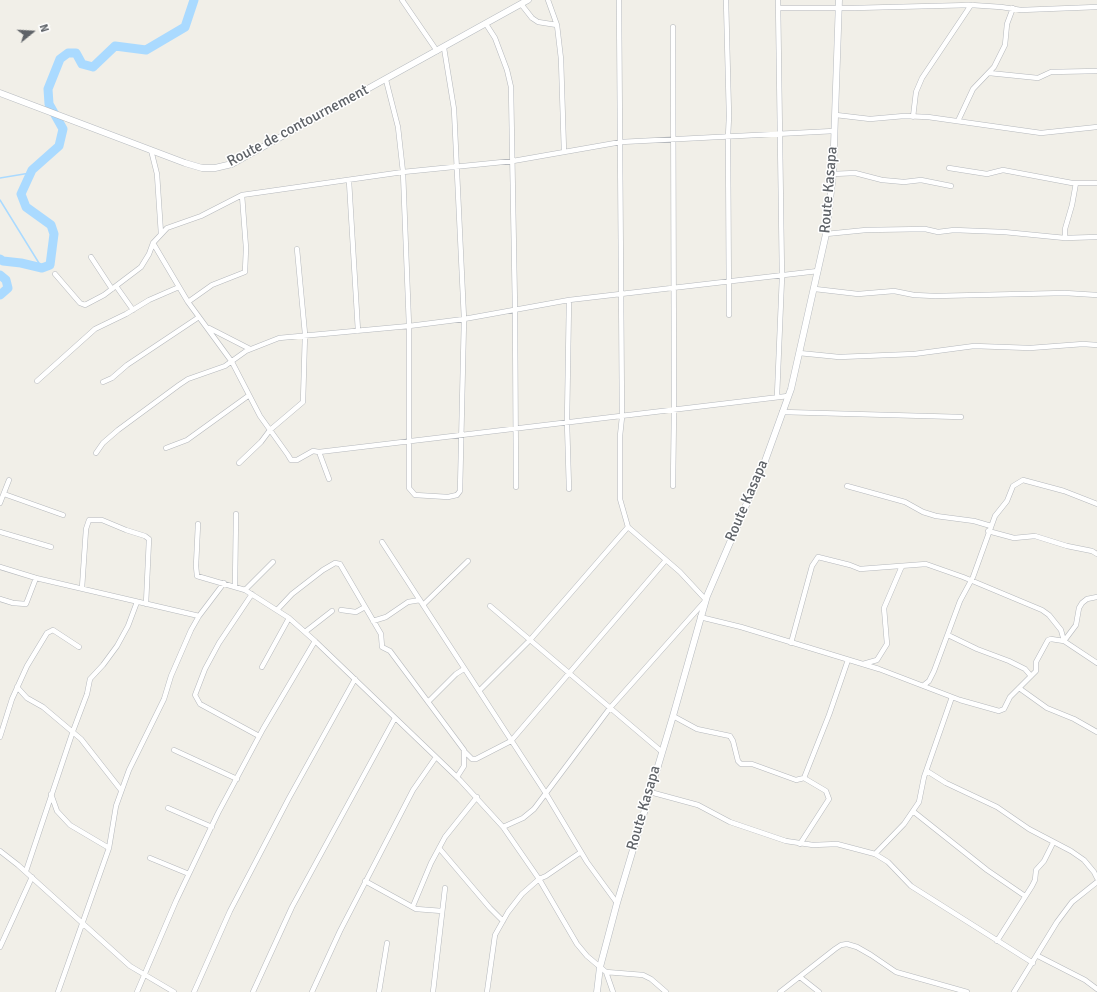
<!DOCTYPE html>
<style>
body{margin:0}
#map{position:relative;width:1097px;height:992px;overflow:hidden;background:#f1efe8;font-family:Signika,sans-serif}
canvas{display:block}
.north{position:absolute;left:12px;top:12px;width:40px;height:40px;-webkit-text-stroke:3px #fff;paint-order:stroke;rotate:72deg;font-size:11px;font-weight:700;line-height:16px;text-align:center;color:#5f6368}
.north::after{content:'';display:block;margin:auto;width:14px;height:18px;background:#5f6368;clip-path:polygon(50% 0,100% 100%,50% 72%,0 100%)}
</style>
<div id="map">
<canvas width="1097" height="992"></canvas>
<div class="north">N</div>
</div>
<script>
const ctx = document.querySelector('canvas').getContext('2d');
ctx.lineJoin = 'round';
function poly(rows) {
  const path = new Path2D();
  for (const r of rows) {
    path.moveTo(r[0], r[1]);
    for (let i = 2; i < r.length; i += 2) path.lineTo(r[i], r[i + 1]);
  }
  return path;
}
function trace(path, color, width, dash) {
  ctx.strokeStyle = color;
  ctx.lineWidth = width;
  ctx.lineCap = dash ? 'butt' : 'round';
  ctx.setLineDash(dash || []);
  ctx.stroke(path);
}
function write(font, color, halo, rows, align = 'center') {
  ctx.font = font + ' Signika,sans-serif';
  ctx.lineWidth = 3;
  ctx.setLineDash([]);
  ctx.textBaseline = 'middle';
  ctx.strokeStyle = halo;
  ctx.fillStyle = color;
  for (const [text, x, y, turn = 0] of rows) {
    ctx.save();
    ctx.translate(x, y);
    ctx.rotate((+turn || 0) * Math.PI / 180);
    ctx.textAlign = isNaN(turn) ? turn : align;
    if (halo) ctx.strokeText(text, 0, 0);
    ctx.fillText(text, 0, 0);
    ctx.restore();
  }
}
const stream = poly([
 [0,178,30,173],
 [0,200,42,268]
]);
const river = poly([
 [0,259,3,261,21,263,42,268,50,265,54,234,51,225,26,207,21,194,32,170,59,146,63,129,49,104,48,89,60,59,68,53,76,53,82,64,93,67,115,46,146,50,185,27,194,0],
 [0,275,6,280,8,288,0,295]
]);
const street = poly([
 [402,0,437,51],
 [548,0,557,25,561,59,564,152],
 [726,0,729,116,728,137,729,315],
 [521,4,532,18,538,22,557,25],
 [779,8,854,8,971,5,1001,7,1021,10,1097,7],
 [486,24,495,38,507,70,511,87,515,309,516,487],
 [989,73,1038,78,1051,72,1097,71],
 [386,80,398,127,403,172,409,326,409,488,415,495,448,497,457,495,460,491,464,319,454,109,444,48],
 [836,115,870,119,904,116,928,117,1041,133,1097,127],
 [913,117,916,92,922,78,971,5],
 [958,121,973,89,994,67,1005,45,1007,24,1013,8],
 [151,150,157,174,161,234],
 [949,168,987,174,1003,170,1072,183,1097,183],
 [833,174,855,173,882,180,904,182,921,180,951,186],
 [349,181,358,331],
 [826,234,866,230,925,229,938,232,954,230,1004,232,1065,238,1097,237],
 [1065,238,1065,229,1072,205,1076,183],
 [153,243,188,302,232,362,260,416,288,455,291,460,297,460,313,451,319,452,329,479],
 [91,257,112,289],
 [55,274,80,303,85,305,104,295,141,267,149,254,153,243,167,228,201,216,242,195,403,172,513,161,621,142,834,131],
 [116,286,133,310],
 [815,289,858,294,894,291,914,295,935,296,1065,293,1097,295],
 [569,300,567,422,569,489],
 [188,302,212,285,245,272,246,248,242,195],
 [209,328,250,349],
 [799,353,839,357,914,354,974,346,1030,348,1083,344,1097,345],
 [37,381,95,329,126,314,149,300,179,287],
 [103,382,112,378,127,365,199,317],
 [777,396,782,277,778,0],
 [782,412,961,417],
 [166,448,187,440,248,396],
 [319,452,788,396],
 [96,453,103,443,118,430,179,385,188,379,225,366,246,351,279,338,409,326,464,319,569,300,818,271],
 [239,463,261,442,270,430,303,402,305,334,297,249],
 [673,486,674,409,673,27],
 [847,486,905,502,923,512,936,516,974,521,991,526],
 [4,494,63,515],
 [0,503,9,480],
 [198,524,196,566,197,576,245,590,289,618,315,641,460,780,503,827,539,879,577,944,587,956,606,972,643,975,651,979,666,992],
 [988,531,1014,538,1035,536,1067,546,1092,551,1097,554],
 [0,532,51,547],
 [382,542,545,792,587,862,617,903],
 [0,567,36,578,199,616],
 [235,587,236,514],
 [82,588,86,529,89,520,102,520,126,530,145,536,149,539,146,604],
 [245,590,273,562],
 [252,594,219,643,205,669,195,695,200,704,259,736],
 [0,599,13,603,26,604,36,578],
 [423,605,468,561],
 [490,606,661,751],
 [277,610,292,594,323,570,335,563,340,564,381,634,382,647,390,651,464,750,464,766,457,777],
 [341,610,356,612,365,607],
 [700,617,741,627,879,669,960,700,999,711,1004,709,1010,697,1036,671,1036,662,1048,640,1051,639,1064,641,1076,625,1079,608,1082,603,1087,599,1097,597],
 [373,621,386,617,408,602,420,600],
 [305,632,332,611],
 [948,635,977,649,1009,661,1025,669,1031,676],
 [791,643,812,566,818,557,850,565,860,569,926,564,963,577,1042,610,1049,615,1061,630,1064,641,1097,663],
 [863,664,877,660,887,644,884,608,902,566],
 [262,667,289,618],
 [924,685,929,681,934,671,960,601,973,577,995,516,1007,501,1013,486,1023,480,1064,491,1097,504],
 [17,687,27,698,43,707,81,739,121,790],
 [1019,688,1047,708,1074,719,1097,732],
 [479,691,530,640,628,527],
 [428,702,456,674,464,669],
 [673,716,697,729,730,736,733,741,738,761,741,764,752,764,796,780,804,778,826,791,829,799,800,844],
 [0,737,12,699,27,666,47,633,53,630,79,647],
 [174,750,237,779],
 [465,752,472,759,476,759,511,741,666,560],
 [927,771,946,783,997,807,1029,829,1071,851,1084,860,1094,872,1097,878],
 [804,778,829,715,848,660],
 [650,792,698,805,730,822,786,841,813,845,837,844,875,854,888,862,911,886,1033,963],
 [51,794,57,811,70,825,109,848],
 [168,808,212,827],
 [914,812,987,870,1025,896],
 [503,827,523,818,534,809,610,708,706,600,680,572,628,527,620,499,620,436,622,417,619,0],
 [439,848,490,908,503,921],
 [0,851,18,865,130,966,174,992],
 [875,854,904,824,919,802,924,777,952,697],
 [150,858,189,874],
 [26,871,73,731,87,694,90,679,103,665,117,646,128,626,137,602],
 [365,881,416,909,442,911],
 [413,906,431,863,445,837,477,797],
 [997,941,1032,886,1035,880,1036,870,1044,861,1053,843],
 [0,947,32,877],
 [1038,956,1085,980,1097,989],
 [606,972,613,992],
 [800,977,819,992],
 [58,992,109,848,116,806,129,770,164,699,171,676,191,630,199,616,224,583],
 [137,992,176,901,218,813,263,729,315,641],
 [194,992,230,911,289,798,355,679],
 [253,992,292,907,395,718],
 [312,992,340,931,413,790,436,757],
 [379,992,387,943],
 [433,992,445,888],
 [487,992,495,935,508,912,522,894,539,879,546,876,581,852],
 [780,992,835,949,841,945,847,944,857,947,871,955,896,972,967,992],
 [1014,992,1057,922,1072,902,1097,882]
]);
const secondary = poly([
 [0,93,185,163,202,168,215,168,232,164,528,0],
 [597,992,600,967,617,903,673,716,707,596,765,461,791,389,826,234,833,174,839,0]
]);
const streetNames = [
 ["Route de contournement",298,126,-28],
 ["Route Kasapa",829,190,-85],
 ["Route Kasapa",747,501,-67],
 ["Route Kasapa",644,808,-74]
];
trace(stream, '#aadaff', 1.5);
trace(river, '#aadaff', 9);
trace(street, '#b5b8bc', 5.5);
trace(secondary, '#b6babf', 7);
trace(street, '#fff', 4.5);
trace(secondary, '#fff', 6);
write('15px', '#5f6368', '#fff', streetNames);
</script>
